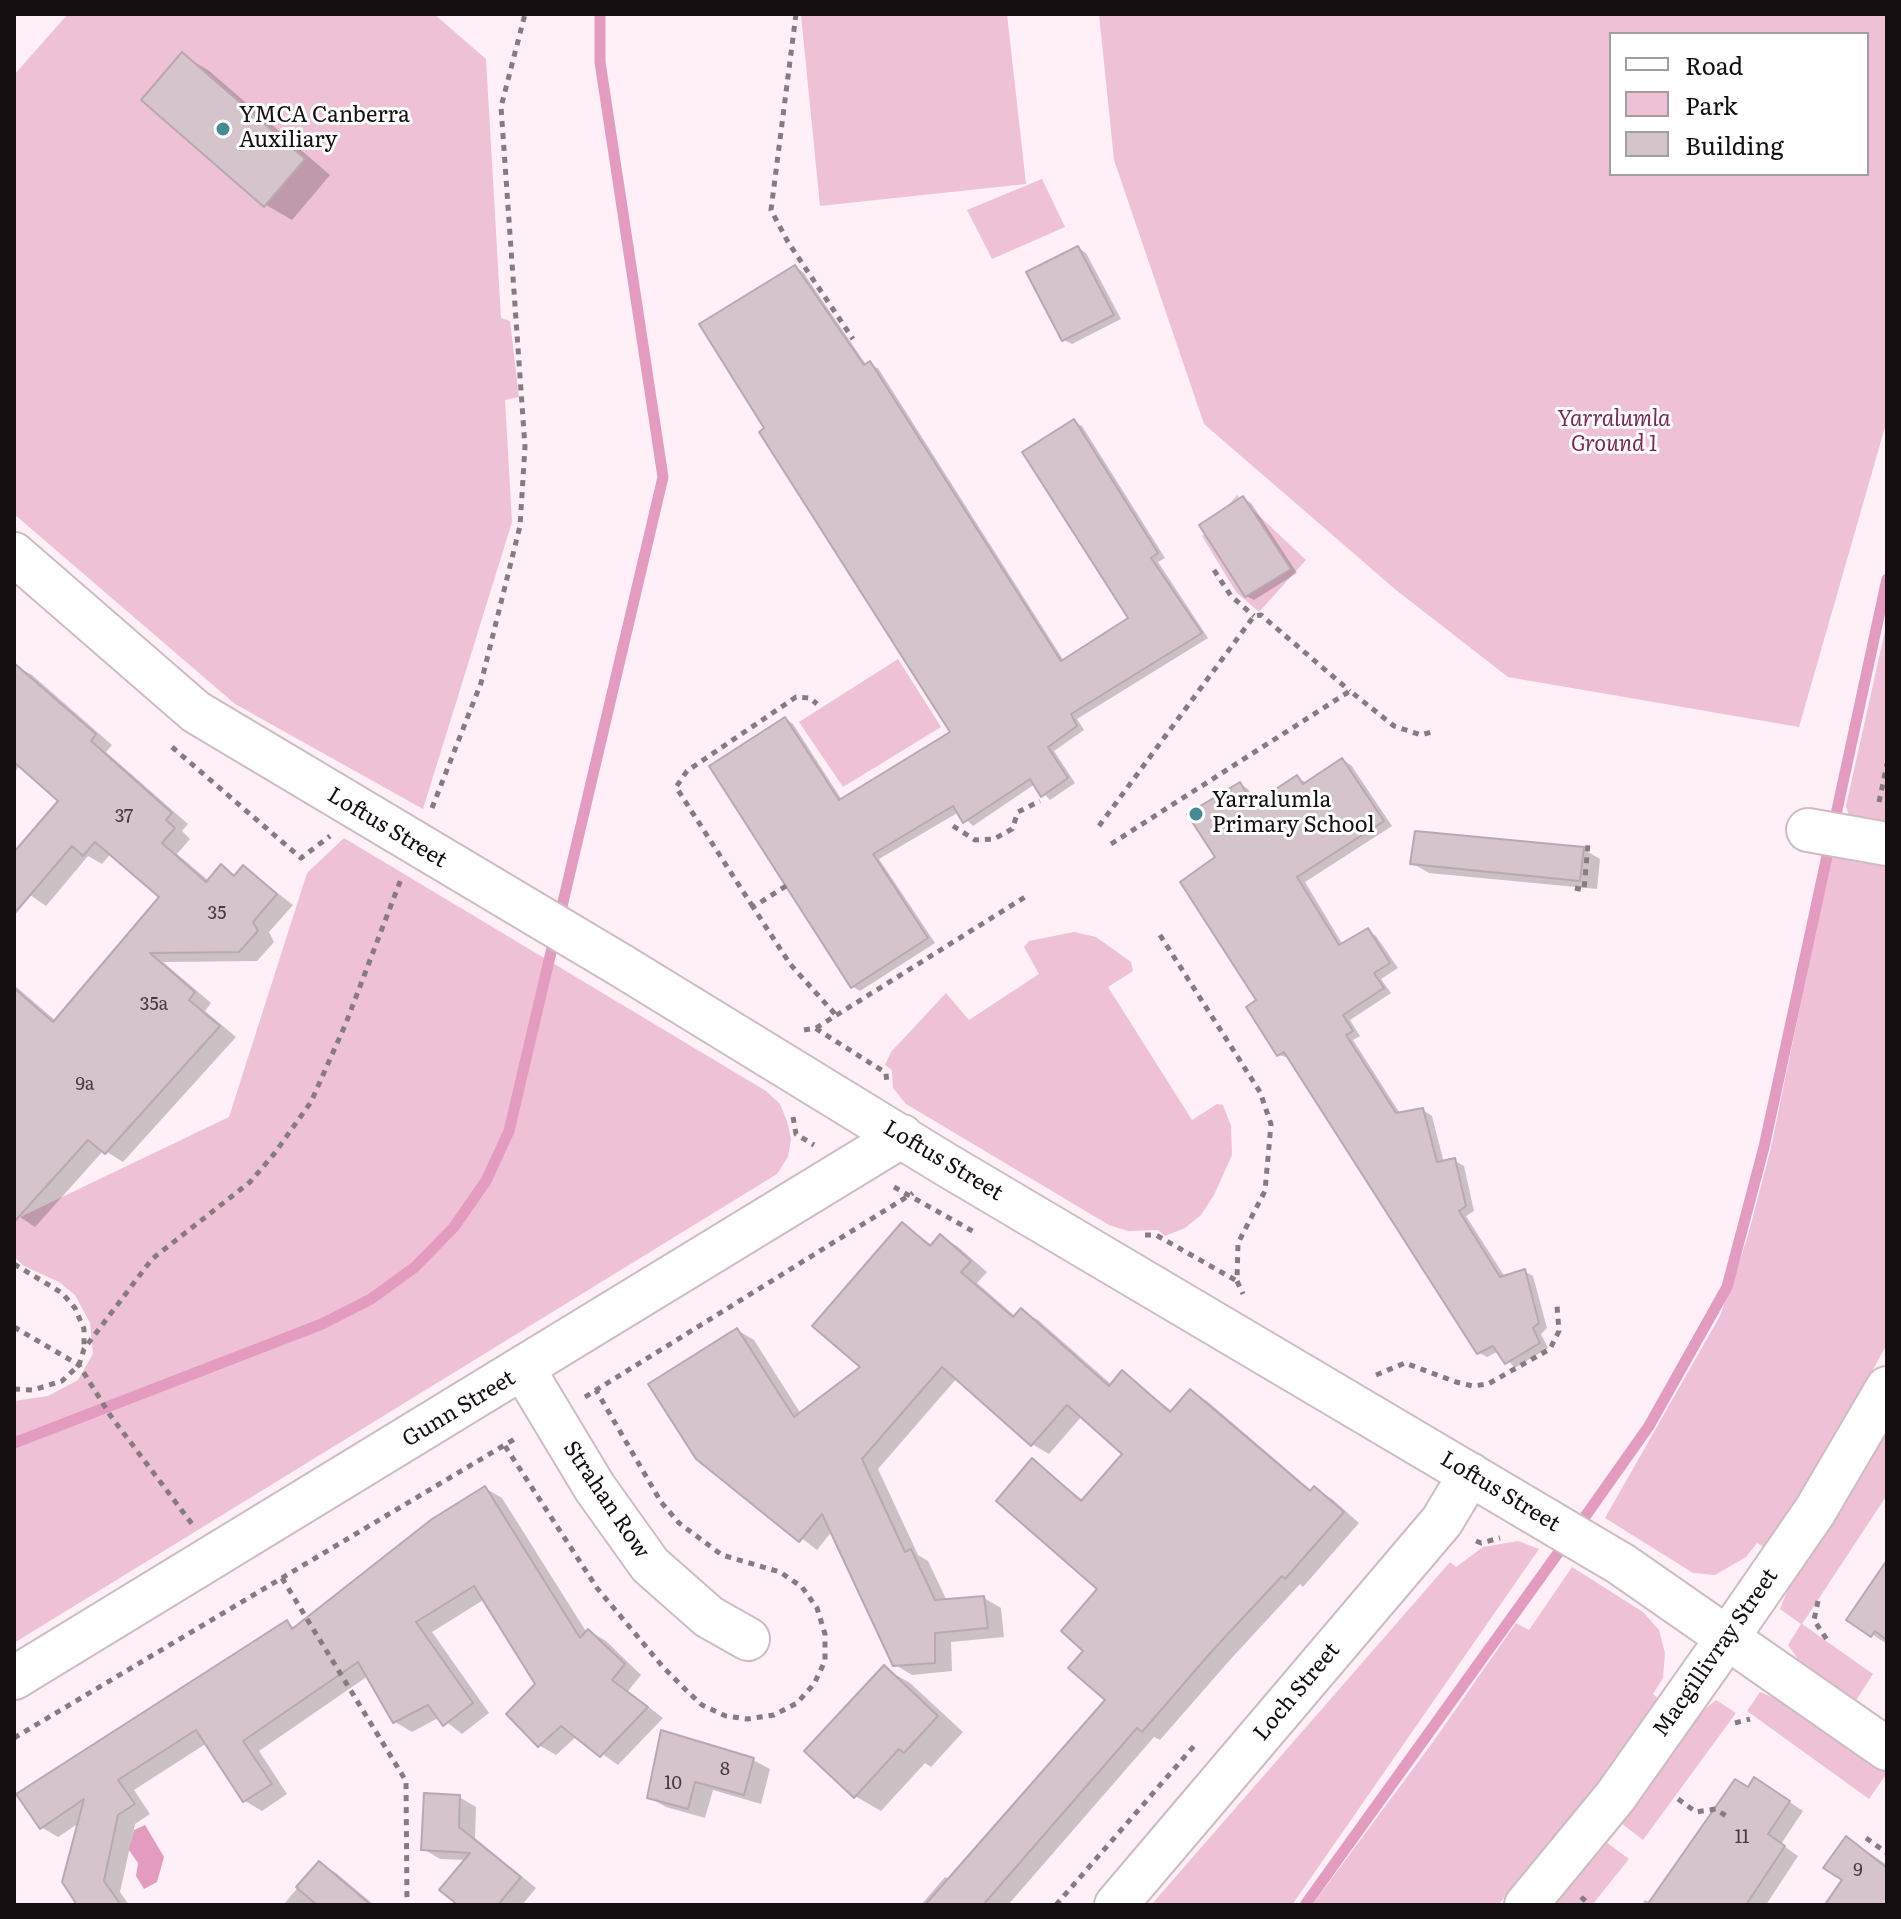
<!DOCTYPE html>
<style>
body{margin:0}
#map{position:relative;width:1901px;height:1919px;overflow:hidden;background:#fef0f6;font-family:Literata,serif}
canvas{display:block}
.frame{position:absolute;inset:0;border:16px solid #140e11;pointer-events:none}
.legend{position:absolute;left:1609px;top:32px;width:260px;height:144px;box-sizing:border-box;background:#fff;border:2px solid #a19fa0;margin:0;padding:10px 14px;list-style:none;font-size:24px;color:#140e11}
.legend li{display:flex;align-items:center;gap:16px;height:40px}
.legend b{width:40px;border:2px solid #a19fa0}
</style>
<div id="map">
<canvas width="1901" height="1919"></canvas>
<div class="frame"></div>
<ul class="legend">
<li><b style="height:10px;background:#fff"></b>Road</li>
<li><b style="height:22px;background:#efc1d7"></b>Park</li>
<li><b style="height:22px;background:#d5c4cc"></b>Building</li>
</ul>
</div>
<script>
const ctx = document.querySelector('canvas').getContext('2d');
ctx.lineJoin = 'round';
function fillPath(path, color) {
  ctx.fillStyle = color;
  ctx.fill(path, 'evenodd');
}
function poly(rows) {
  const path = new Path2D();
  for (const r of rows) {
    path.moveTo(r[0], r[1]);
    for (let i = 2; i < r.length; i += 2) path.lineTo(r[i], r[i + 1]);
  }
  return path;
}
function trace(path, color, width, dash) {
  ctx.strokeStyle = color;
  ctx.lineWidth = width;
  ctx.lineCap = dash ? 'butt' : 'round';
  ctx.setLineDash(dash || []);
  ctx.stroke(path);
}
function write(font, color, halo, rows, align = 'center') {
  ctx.font = font + ' Literata,serif';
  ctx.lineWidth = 6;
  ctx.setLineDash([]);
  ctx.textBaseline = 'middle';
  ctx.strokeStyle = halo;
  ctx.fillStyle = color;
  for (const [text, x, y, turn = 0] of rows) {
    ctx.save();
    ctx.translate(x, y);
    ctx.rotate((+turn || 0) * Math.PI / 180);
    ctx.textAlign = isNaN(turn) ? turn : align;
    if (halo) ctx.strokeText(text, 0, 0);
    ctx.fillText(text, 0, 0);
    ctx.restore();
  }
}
const green = poly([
 [68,14,434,14,486,59,501,318,510,321,519,397,505,400,512,522,423,809,235,704,14,514,14,75],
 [1007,14,1026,184,820,206,801,15],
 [1099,14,1887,14,1887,420,1799,727,1508,677,1396,590,1204,424,1114,160],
 [1611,34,1867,34,1867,174,1611,174],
 [1042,179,1065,227,992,259,967,210],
 [1237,495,1306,560,1259,612,1236,592,1202,536],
 [1887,622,1887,833,1852,826,1846,806],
 [898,659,941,727,843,787,799,722],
 [344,838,766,1091,780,1104,787,1121,791,1139,788,1157,777,1174,14,1643,14,1401,48,1396,78,1380,93,1354,90,1323,75,1295,59,1282,24,1266,14,1257,14,1220,229,1117,307,873],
 [1832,852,1887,861,1887,1344,1818,1470,1765,1548,1757,1543,1746,1557,1715,1575,1693,1573,1605,1518,1720,1316,1747,1239,1770,1152],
 [1074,932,1096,937,1131,962,1133,971,1108,987,1192,1120,1217,1104,1223,1105,1231,1126,1232,1155,1214,1195,1201,1215,1185,1228,1165,1236,1158,1230,1128,1231,1109,1225,906,1104,893,1088,892,1070,885,1065,891,1052,946,993,969,1020,1039,974,1024,947,1029,941],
 [1885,1431,1887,1495,1802,1624,1873,1674,1855,1702,1800,1662,1788,1645,1801,1624,1780,1609,1792,1579],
 [1518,1541,1539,1549,1292,1905,1151,1905,1450,1562,1456,1567,1483,1547],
 [1572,1567,1643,1612,1659,1630,1665,1653,1663,1678,1653,1694,1660,1700,1604,1780,1498,1905,1312,1905,1433,1742,1516,1623,1529,1630],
 [1760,1692,1789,1704,1887,1773,1869,1799,1747,1711],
 [1716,1700,1736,1713,1643,1840,1621,1823,1700,1713],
 [1606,1842,1629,1859,1592,1905,1552,1905]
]);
const water = poly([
 [145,1825,164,1857,157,1882,144,1889,136,1876,138,1863,129,1850,134,1830]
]);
const shadow = poly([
 [182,55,208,70,330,175,292,220,266,205],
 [1078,248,1086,253,1121,319,1072,344,1064,340],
 [795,267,803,272,867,366,878,368,1064,661,1131,619,1074,422,1082,426,1165,558,1158,562,1208,638,1077,719,1084,730,1054,751,1075,783,1050,800,1035,784,973,826,959,812,879,859,935,943,860,991,853,987,785,719,793,724,842,800,953,732,767,428],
 [1244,499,1251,503,1297,573,1254,600,1246,596],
 [15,666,32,675,112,745,106,752,188,824,182,831,190,839,177,854,209,881,222,867,237,876,244,867,293,905,269,932,274,942,257,961,163,962,211,1003,205,1011,236,1037,123,1162,104,1150,35,1227,14,1213,14,985,56,1021,162,897,111,853,102,864,88,856,46,906,14,884,14,855,61,800,20,765,14,773],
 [1343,760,1351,765,1392,826,1305,882,1343,945,1368,931,1376,936,1398,968,1381,979,1391,993,1350,1020,1360,1036,1353,1040,1401,1115,1423,1110,1432,1116,1444,1163,1455,1161,1464,1166,1474,1211,1466,1216,1505,1277,1524,1271,1533,1276,1547,1328,1541,1334,1548,1348,1515,1368,1499,1351,1487,1357,1478,1352,1290,1058,1278,1055,1217,858,1240,784,1248,789,1257,804,1297,778,1307,783],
 [1583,849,1600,859,1597,889,1429,873,1412,863],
 [903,1224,933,1246,941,1237,957,1246,987,1272,977,1283,1016,1317,1021,1311,1038,1320,1112,1385,1123,1373,1173,1412,1190,1391,1207,1401,1312,1491,1315,1489,1332,1499,1359,1523,1303,1587,1300,1584,1229,1661,1160,1740,1154,1737,1008,1905,921,1905,945,1877,950,1880,1107,1700,1086,1650,1100,1588,1033,1461,1084,1501,1125,1454,1082,1416,1049,1454,1032,1444,957,1378,878,1469,918,1555,928,1561,947,1601,984,1598,1001,1608,1004,1637,951,1642,952,1671,912,1675,894,1664,832,1531,817,1550,698,1458,737,1330,754,1340,801,1414,863,1367],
 [485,1488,502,1498,587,1633,589,1631,606,1641,641,1675,628,1691,663,1718,618,1765,577,1736,556,1755,539,1745,538,1684,485,1599,432,1632,489,1713,462,1734,440,1717,412,1732,395,1722,368,1676,259,1751,287,1794,262,1811,245,1801,207,1743,134,1790,150,1814,135,1824,120,1892,129,1905,80,1905,79,1823,58,1837,41,1827,287,1623,295,1628],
 [1887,1559,1887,1644,1849,1619],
 [884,1668,910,1683,963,1732,931,1767,925,1763,881,1811,855,1796],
 [753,1760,770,1769,761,1804,713,1790,705,1818,666,1807,649,1797],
 [1769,1788,1803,1811,1781,1844,1798,1856,1766,1905,1642,1905,1645,1900,1651,1903,1749,1789],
 [459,1797,476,1807,475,1838,536,1888,522,1905,461,1905,466,1860,440,1859,423,1849],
 [1847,1838,1887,1865,1887,1905,1823,1905,1842,1878],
 [319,1863,336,1873,373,1904,283,1905]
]);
const stream = poly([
 [559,919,663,477,600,62,600,14],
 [14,1443,322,1324,371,1299,415,1267,454,1227,486,1181,509,1131,555,935],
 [1577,1528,1649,1426,1727,1287,1764,1147,1887,579],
 [1305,1905,1566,1542]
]);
const building = poly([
 [182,52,305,159,264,207,141,100,182,52],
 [1078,246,1114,315,1062,341,1026,272,1078,246],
 [795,265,864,365,870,361,1061,661,1128,618,1022,452,1074,419,1158,553,1151,558,1202,633,1071,714,1077,726,1048,747,1068,778,1041,797,1030,779,963,823,953,806,873,854,928,938,851,988,709,766,785,717,839,800,950,732,759,432,764,428,699,324,795,265],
 [1243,496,1291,569,1245,597,1199,525,1243,496],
 [14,663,96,734,91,741,172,813,166,820,175,828,162,843,206,882,221,864,234,876,243,865,277,894,253,922,258,931,239,952,150,953,195,992,189,1000,220,1026,105,1154,88,1140,14,1222,14,988,53,1022,159,897,95,842,83,856,72,846,14,914,14,852,58,801,14,762,14,663],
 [1342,758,1384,821,1297,877,1339,945,1368,928,1390,963,1374,973,1384,988,1343,1015,1353,1031,1346,1035,1396,1113,1423,1108,1437,1162,1455,1158,1466,1206,1459,1211,1500,1277,1525,1269,1539,1323,1533,1328,1540,1343,1505,1364,1493,1346,1477,1354,1284,1052,1277,1056,1246,1007,1256,1000,1180,882,1215,857,1187,814,1240,782,1253,804,1297,775,1303,784,1342,758],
 [1415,831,1584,847,1580,881,1410,864,1415,831],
 [902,1222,930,1246,940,1234,971,1261,961,1272,1013,1317,1021,1308,1109,1386,1122,1370,1170,1412,1190,1389,1310,1491,1314,1486,1344,1512,1285,1579,1282,1576,1212,1651,1142,1732,1137,1728,983,1905,925,1905,1105,1700,1068,1668,1083,1651,1061,1631,1097,1589,996,1501,1032,1458,1081,1501,1122,1454,1067,1405,1031,1446,942,1367,862,1459,905,1552,911,1549,935,1600,984,1596,988,1628,935,1633,935,1663,893,1666,822,1514,799,1542,696,1459,648,1384,737,1328,794,1417,860,1367,812,1326,902,1222],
 [485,1486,580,1638,588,1629,625,1664,612,1680,648,1707,600,1757,561,1726,538,1747,506,1714,535,1684,474,1586,416,1622,473,1703,443,1726,428,1705,393,1723,358,1662,243,1741,272,1784,243,1802,196,1730,118,1780,135,1804,118,1815,104,1881,121,1905,77,1905,62,1882,84,1799,40,1829,16,1794,287,1620,292,1629,432,1519,485,1486],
 [1887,1560,1887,1640,1875,1631,1871,1637,1846,1620,1887,1560],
 [884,1665,938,1716,904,1753,899,1749,854,1798,804,1751,884,1665],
 [661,1730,754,1758,744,1795,695,1782,688,1809,647,1798,661,1730],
 [1754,1777,1790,1801,1768,1834,1785,1846,1746,1905,1647,1905,1735,1779,1748,1787,1754,1777],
 [424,1793,460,1795,459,1827,521,1877,498,1905,458,1905,439,1890,470,1853,421,1850,424,1793],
 [1846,1836,1887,1868,1887,1905,1825,1905,1842,1880,1823,1868,1846,1836],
 [319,1861,371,1905,317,1905,296,1887,319,1861]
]);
const path = poly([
 [796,14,771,210,788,242,853,339],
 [1214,570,1231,596,1254,616],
 [172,747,301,858,330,836],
 [1879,802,1887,764],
 [432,808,481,683,520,526,525,447,501,107,525,14],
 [953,826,975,840,994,839,1012,829,1018,812,1040,801],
 [1099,826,1254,616,1261,615,1350,691],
 [1111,844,1350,691,1394,726,1421,735,1435,731],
 [786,886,753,907,790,964,835,1014],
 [1575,888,1584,890,1588,843],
 [753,907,676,787,687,771,796,697,810,698,817,704],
 [1160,935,1260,1092,1271,1124,1265,1191,1238,1243,1237,1281,1243,1294],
 [816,1028,1025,897],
 [804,1030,815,1028,886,1073,887,1084],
 [793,1117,796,1134,814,1145],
 [894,1187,976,1233],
 [1145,1235,1156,1235,1237,1281],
 [14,1264,62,1293,75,1308,84,1329,84,1349],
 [14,1327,79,1365,110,1415,192,1524],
 [1376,1375,1405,1363,1456,1382,1473,1386,1488,1384,1550,1349,1559,1331,1557,1306],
 [14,1389,33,1390,62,1381,79,1365,84,1349,152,1259,250,1182,274,1154,311,1102,346,1023,401,879],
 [585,1397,913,1193],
 [505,1446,597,1588,663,1667,687,1691,702,1705,726,1716,747,1719,774,1715,797,1703,814,1684,825,1661,825,1634,817,1608,802,1587,780,1572,722,1555,679,1523,661,1502,596,1390],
 [1476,1541,1481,1543,1500,1538],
 [282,1578,406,1781,407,1905],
 [1818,1601,1814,1620,1829,1643],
 [1735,1723,1750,1719],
 [14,1738,518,1437],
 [1678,1799,1696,1812,1716,1809,1726,1816],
 [1866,1838,1887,1853],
 [1581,1897,1590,1905],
 [1056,1905,1194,1746]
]);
const minor = poly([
 [14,554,196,712,622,966,945,1164,1621,1564,1887,1749],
 [1808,830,1887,844],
 [524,1370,595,1488,650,1565,709,1617,748,1639],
 [14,1678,902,1136],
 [1116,1905,1442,1521,1470,1474],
 [1526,1905,1615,1797,1728,1637,1815,1511,1887,1388]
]);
const markers = [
 [223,129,8,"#448b94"],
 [1196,814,8,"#448b94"]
];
const numberNames = [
 ["37",124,817],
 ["35",217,914],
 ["35a",154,1005],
 ["9a",85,1085],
 ["8",725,1770],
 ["10",673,1784],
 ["11",1742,1838],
 ["9",1858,1871]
];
const poiNames = [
 ["YMCA Canberra",239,116],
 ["Auxiliary",239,141],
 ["Yarralumla",1212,801],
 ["Primary School",1212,826]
];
const parkNames = [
 ["Yarralumla",1614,420],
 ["Ground 1",1614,445]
];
const streetNames = [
 ["Loftus Street",387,828,31],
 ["Loftus Street",943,1161,31],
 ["Gunn Street",459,1409,-31],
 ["Loftus Street",1500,1492,31],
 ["Strahan Row",606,1500,56],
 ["Macgillivray Street",1716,1653,-55],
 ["Loch Street",1297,1692,-50]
];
fillPath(green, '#efc1d7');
fillPath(water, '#e39bc0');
fillPath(shadow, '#0003');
trace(stream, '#e39bc0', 11);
fillPath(building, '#d5c4cc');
trace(building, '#b9a8b0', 2);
trace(minor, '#cebcc4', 46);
trace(path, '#867c80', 5, [6, 6]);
trace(minor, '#fff', 42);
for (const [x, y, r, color] of markers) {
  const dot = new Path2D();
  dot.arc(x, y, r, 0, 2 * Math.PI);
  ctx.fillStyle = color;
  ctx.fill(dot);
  trace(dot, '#fff', 3);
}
write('18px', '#443c40', null, numberNames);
write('22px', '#140e11', '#fff', poiNames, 'left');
write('italic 22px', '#7c2859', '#fff', parkNames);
write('22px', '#140e11', '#fff', streetNames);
</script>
